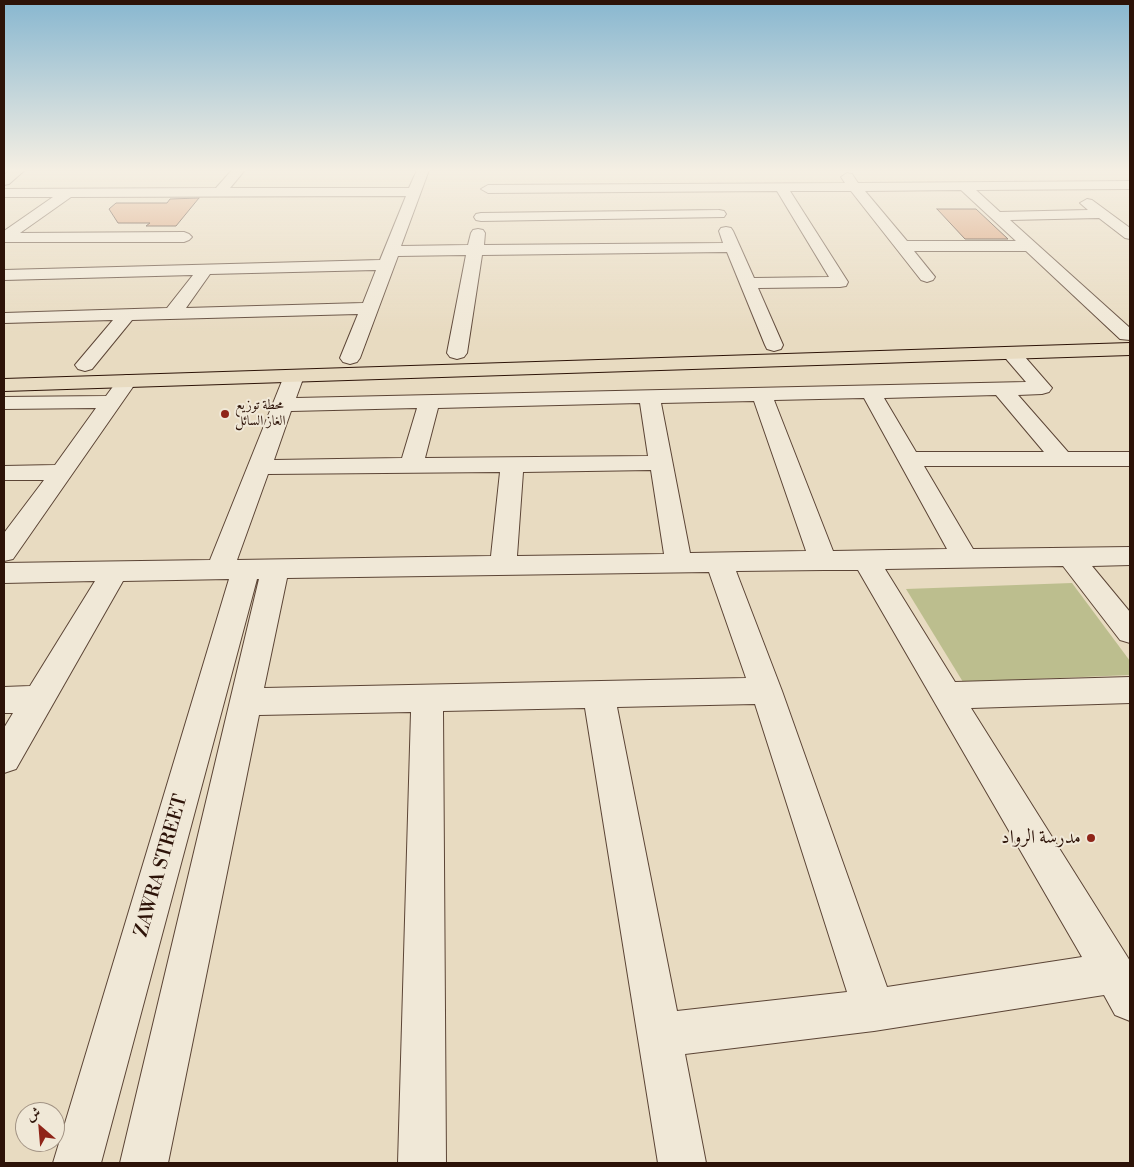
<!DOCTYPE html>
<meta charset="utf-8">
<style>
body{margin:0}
#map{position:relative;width:1134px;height:1167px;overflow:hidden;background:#e8dbc1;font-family:"Libre Bodoni",Amiri,serif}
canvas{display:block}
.frame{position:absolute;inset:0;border:5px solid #2d1308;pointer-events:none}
.north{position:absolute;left:15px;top:1102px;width:50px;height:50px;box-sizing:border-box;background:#f0e8d7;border:1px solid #a29384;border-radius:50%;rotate:333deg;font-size:14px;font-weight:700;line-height:20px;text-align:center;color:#2d1308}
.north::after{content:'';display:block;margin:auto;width:18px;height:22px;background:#8f2418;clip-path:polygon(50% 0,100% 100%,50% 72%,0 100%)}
</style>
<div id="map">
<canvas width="1134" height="1167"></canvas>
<div class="frame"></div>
<div class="north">ش</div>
</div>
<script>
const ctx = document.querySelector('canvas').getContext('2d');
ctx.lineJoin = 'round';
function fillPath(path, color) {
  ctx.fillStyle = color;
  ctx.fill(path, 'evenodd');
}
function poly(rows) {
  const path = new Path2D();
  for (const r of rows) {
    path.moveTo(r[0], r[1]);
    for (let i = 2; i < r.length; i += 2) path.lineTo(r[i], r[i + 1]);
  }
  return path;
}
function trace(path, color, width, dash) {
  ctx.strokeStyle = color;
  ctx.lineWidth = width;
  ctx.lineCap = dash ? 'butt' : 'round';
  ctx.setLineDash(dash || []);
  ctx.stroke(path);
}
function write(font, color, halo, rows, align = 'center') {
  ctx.font = font + ' "Libre Bodoni",Amiri,serif';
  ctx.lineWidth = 4;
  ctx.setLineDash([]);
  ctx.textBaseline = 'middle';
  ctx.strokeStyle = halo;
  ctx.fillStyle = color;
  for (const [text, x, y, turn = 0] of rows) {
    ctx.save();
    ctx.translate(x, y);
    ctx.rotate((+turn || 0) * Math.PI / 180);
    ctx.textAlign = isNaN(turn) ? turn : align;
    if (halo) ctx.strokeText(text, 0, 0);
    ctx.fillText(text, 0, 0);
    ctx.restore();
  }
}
const green = poly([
 [1072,583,1130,661,1130,675,963,682,906,589]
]);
const building = poly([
 [199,198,176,226,146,226,150,223,118,223,109,209,116,203,167,203,170,199,199,198],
 [937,209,976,209,1008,239,965,239,937,209]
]);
const minor = poly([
 [232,170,245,170,230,188,409,188,417,170,429,170,401,246,468,245,471,233,473,230,478,229,483,230,485,233,484,245,723,243,719,231,721,228,726,227,731,228,733,231,754,278,829,277,777,191,488,193,481,189,488,185,845,183,841,177,847,173,852,174,858,183,1130,181,1130,189,976,190,1000,212,1088,210,1080,203,1087,199,1092,200,1130,228,1130,239,1125,238,1099,218,1010,220,1130,328,1130,340,1120,339,1026,251,914,251,935,277,933,280,927,282,921,280,851,191,790,191,848,282,846,286,840,287,758,288,783,345,781,349,774,351,767,349,765,345,727,252,482,255,467,353,464,357,457,359,450,357,447,353,466,255,398,256,360,358,357,362,350,364,343,362,340,358,358,314,132,320,92,369,85,371,78,369,75,365,113,320,4,323,4,313,167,308,193,275,4,280,4,270,380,260,406,196,71,197,20,233,184,232,189,234,192,237,189,240,184,242,4,242,4,231,53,197,4,197,4,189,216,188,232,170],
 [961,190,1016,241,907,241,865,191,961,190],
 [376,270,363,303,186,308,210,274,376,270],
 [719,210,724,211,726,214,724,217,481,221,476,220,474,217,476,214,481,213,719,210],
 [1011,347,1018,349,1052,388,1049,392,1042,394,1018,395,1068,452,1130,452,1130,466,924,466,973,549,1130,547,1130,565,1092,566,1130,612,1130,643,1120,640,1063,566,885,569,955,682,1130,677,1130,703,971,708,1130,961,1130,1021,1115,1015,1104,995,874,1031,685,1054,706,1163,658,1163,585,708,443,711,446,1163,398,1163,411,712,259,715,168,1163,120,1163,259,579,257,579,101,1163,53,1163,229,579,123,581,16,769,4,773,4,728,13,713,4,713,4,687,30,686,95,581,4,583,4,563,210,560,284,376,287,372,294,370,301,372,304,376,296,398,1026,382,1001,353,1004,349,1011,347],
 [996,395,1044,452,916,452,884,398,996,395],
 [864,398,947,549,833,551,774,400,864,398],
 [754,401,806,551,690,553,661,403,754,401],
 [640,403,648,456,425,458,438,408,640,403],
 [417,408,402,458,274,460,291,411,417,408],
 [651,470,664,554,517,556,523,472,651,470],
 [500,472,491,556,237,560,268,474,500,472],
 [824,570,858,570,1082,957,887,987,782,691,736,571,824,570],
 [709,572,746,678,264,688,287,578,709,572],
 [755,704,847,992,677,1011,617,707,755,704],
 [127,375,134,377,137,381,13,559,4,561,4,533,44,480,4,480,4,466,55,465,96,408,4,409,4,397,106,396,120,377,127,375]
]);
const major = poly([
 [10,170,25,170,9,184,4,185,4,175,10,170],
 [1130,343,1130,355,4,391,4,379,1130,343]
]);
const markers = [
 [225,414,5,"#8f2418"],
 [1091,838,5,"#8f2418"]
];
const farPoinames = [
 ["محطة توزيع",235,406],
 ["الغاز السائل",235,422]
];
const nearPoinames = [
 ["مدرسة الرواد",1081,838]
];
const nearStreetnames = [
 ["ZAWRA STREET",162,866,-74]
];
fillPath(green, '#bcbe8e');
fillPath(building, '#d89a71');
trace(building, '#2d1308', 1);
trace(minor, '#5c4536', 2);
trace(major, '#2d1308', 2);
fillPath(minor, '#f0e8d7');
fillPath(major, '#e8dbc1');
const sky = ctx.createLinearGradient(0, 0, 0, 334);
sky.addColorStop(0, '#88b7d0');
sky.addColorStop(0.51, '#f5efe3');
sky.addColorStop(1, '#f5efe300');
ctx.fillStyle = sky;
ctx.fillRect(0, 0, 1134, 334);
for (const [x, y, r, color] of markers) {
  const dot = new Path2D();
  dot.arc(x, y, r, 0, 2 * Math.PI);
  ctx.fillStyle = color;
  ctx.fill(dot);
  trace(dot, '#f0e8d7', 2);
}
write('14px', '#2d1308', '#f0e8d7', farPoinames, 'left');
write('19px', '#2d1308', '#f0e8d7', nearPoinames, 'right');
write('19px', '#2d1308', '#f0e8d7', nearStreetnames);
</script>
